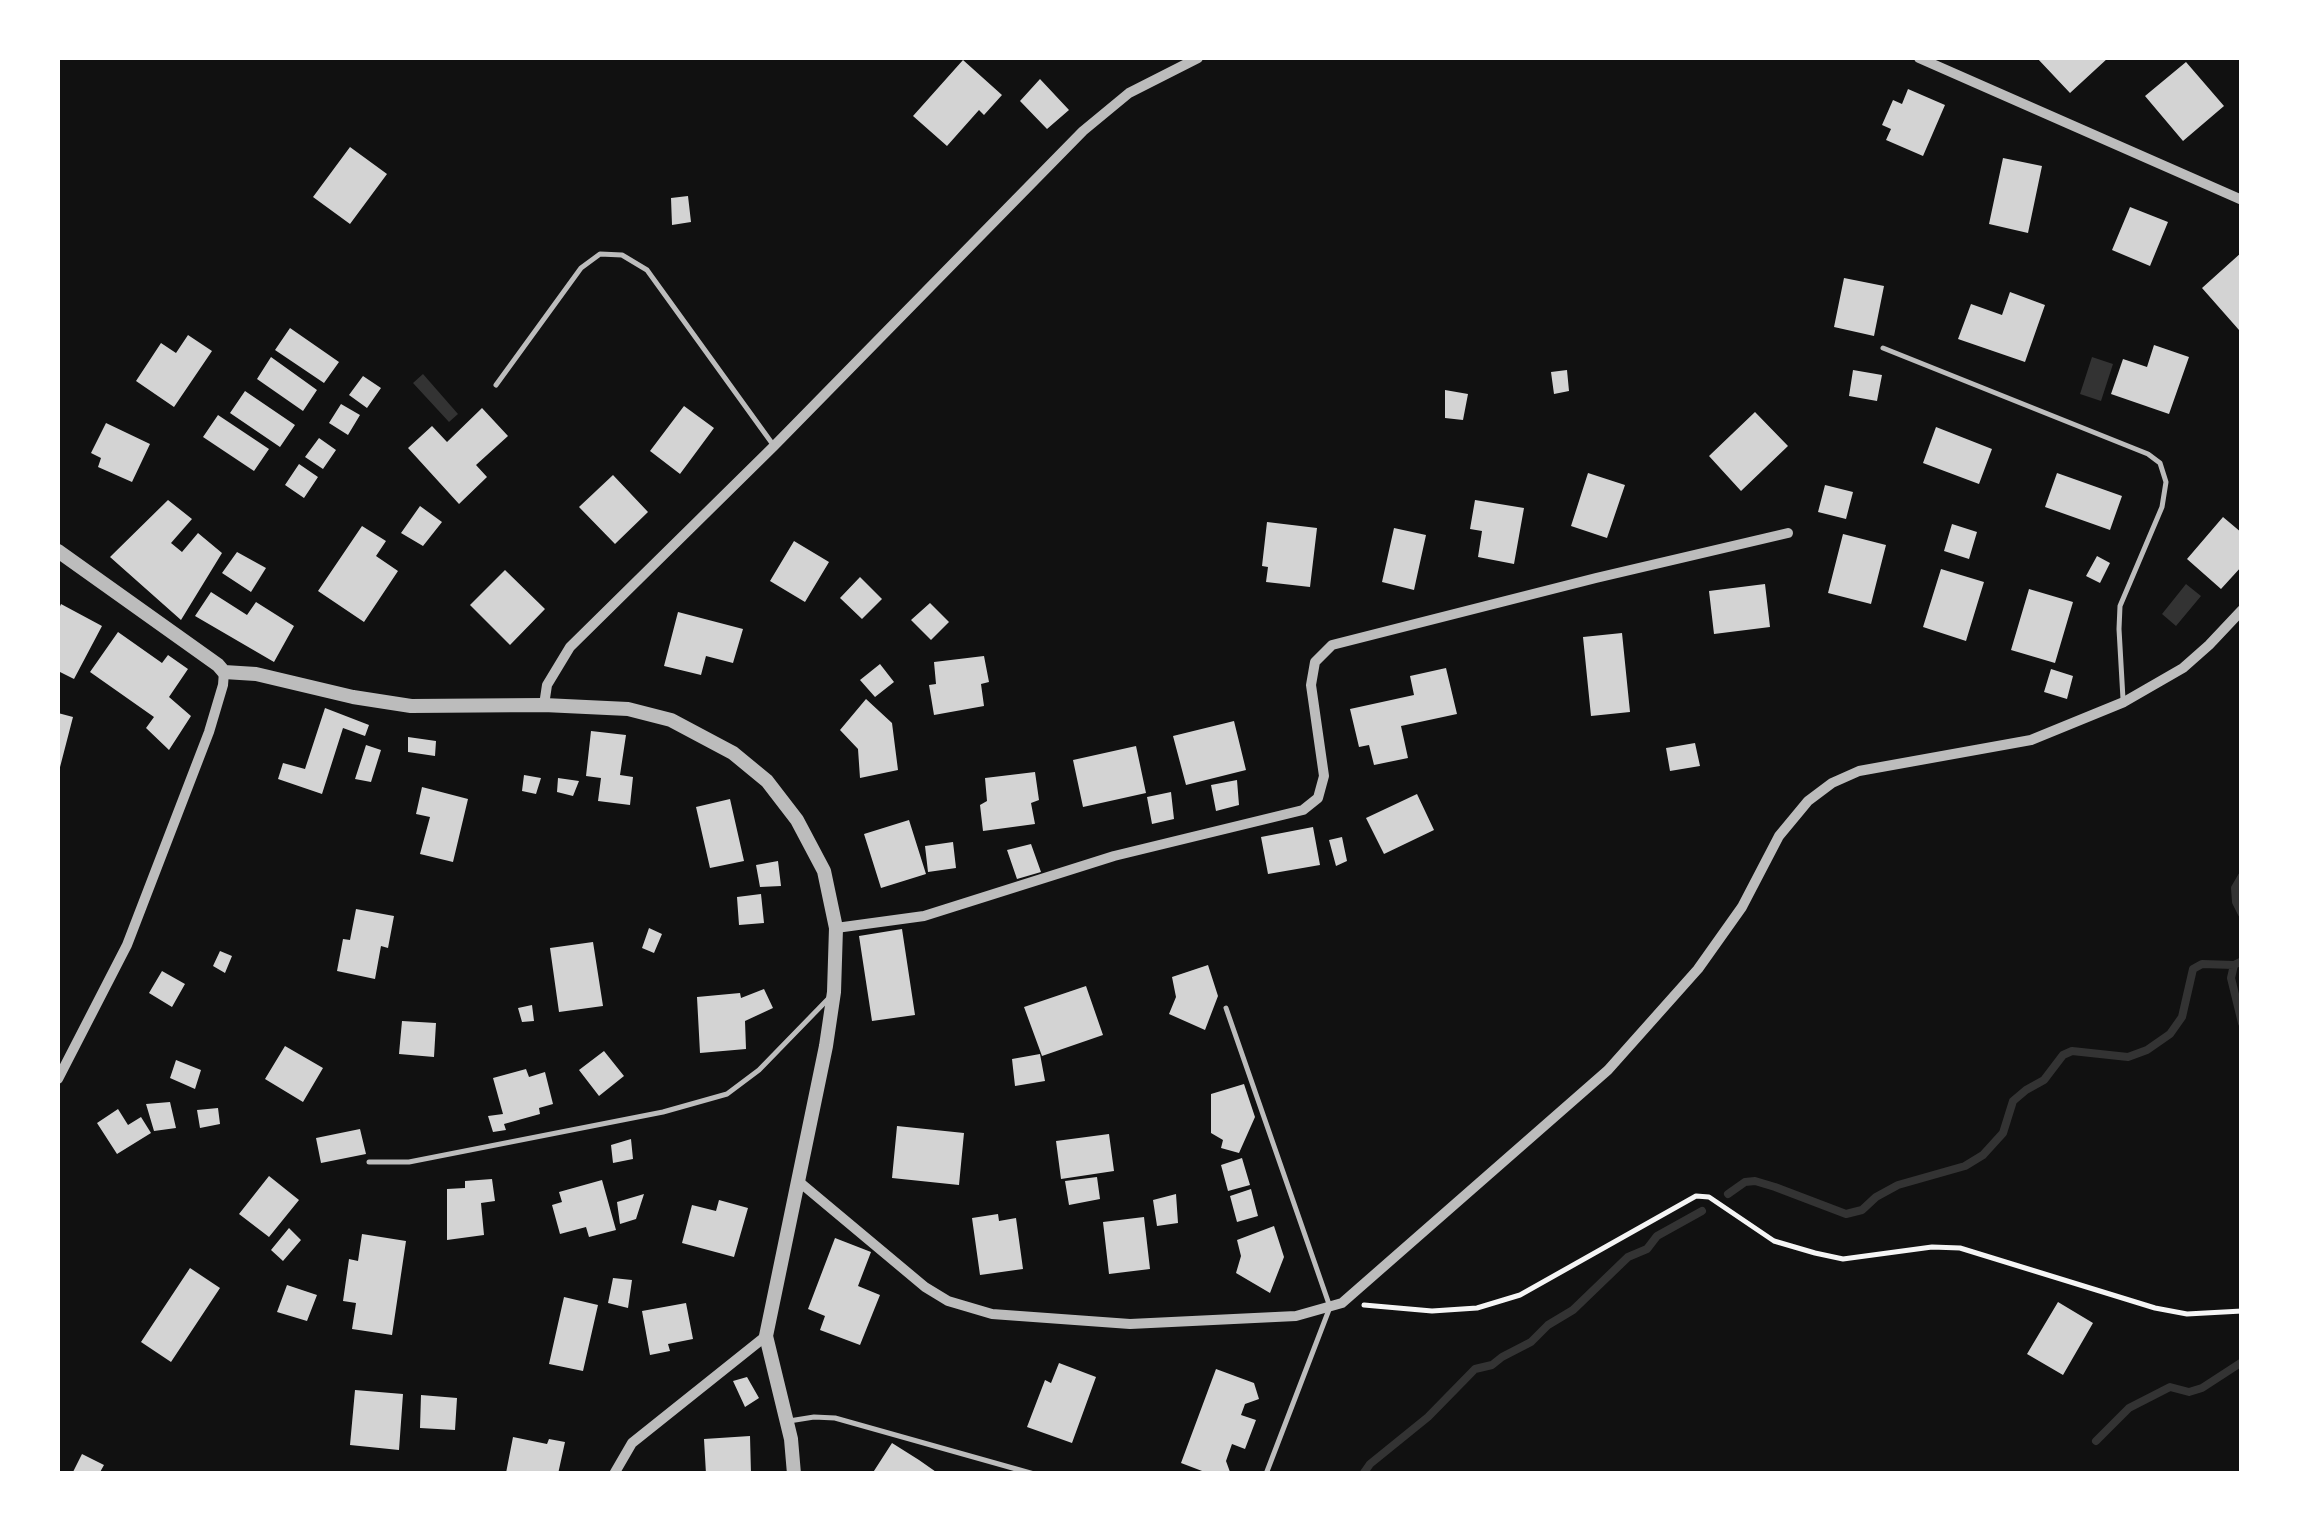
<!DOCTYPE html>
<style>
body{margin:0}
#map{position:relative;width:2299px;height:1531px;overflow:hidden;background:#111;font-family:"Noto Sans",sans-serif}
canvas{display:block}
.frame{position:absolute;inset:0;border:60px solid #fff;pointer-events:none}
</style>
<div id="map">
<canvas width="2299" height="1531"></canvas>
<div class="frame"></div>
</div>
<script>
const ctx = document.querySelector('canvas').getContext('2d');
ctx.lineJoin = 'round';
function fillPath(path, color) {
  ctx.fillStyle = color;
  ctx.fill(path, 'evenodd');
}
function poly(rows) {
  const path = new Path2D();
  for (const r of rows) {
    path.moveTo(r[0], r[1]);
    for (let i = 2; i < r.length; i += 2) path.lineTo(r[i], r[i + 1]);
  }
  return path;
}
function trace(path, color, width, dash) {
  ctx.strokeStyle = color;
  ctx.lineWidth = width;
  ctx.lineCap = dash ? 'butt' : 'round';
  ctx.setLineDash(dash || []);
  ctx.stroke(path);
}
const water = poly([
 [2092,357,2113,364,2101,401,2080,394],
 [423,374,458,414,449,422,413,383],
 [2186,584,2201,596,2176,626,2162,614]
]);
const stream = poly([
 [2242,876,2235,888,2236,902,2242,914],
 [2234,965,2231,978,2242,1023],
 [1728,1194,1745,1182,1755,1181,1775,1187,1846,1214,1862,1210,1876,1197,1898,1185,1965,1166,1983,1155,2003,1133,2013,1101,2026,1090,2044,1080,2063,1055,2072,1051,2128,1057,2147,1050,2170,1034,2182,1017,2193,969,2202,964,2234,965,2242,961],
 [2096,1441,2129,1408,2170,1387,2189,1392,2202,1388,2242,1362],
 [1363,1474,1370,1464,1428,1417,1475,1369,1492,1365,1502,1357,1531,1342,1548,1325,1573,1310,1628,1257,1647,1249,1657,1236,1702,1211]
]);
const building = poly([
 [2037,58,2108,58,2070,93],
 [963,60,1002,95,984,115,979,110,947,146,913,116],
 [2186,62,2224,106,2183,141,2145,96],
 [1040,79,1069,110,1047,129,1020,101],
 [1908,89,1945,105,1923,156,1886,140,1891,129,1882,125,1893,100,1902,104],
 [350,147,387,174,350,224,313,197],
 [2003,158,2042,166,2028,233,1989,224],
 [688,196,691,222,672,225,671,198],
 [2130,207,2168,222,2150,266,2112,250],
 [2242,252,2242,328,2239,330,2202,288],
 [1844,278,1884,286,1874,336,1834,327],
 [2010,292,2045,305,2025,362,1958,339,1971,304,2002,315],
 [290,328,339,362,324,383,275,350],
 [188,335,212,351,174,407,136,381,161,343,176,353],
 [2154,345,2189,357,2169,414,2111,394,2123,359,2147,367],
 [271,357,317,390,303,411,257,379],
 [1567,370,1569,391,1554,394,1551,372],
 [1853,370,1882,375,1877,401,1849,396],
 [363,376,381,388,367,408,349,395],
 [1445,390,1468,394,1463,420,1445,418],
 [245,391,295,425,280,447,230,413],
 [341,404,360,415,348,435,329,423],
 [684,406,714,428,680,474,650,451],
 [482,408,508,436,476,465,487,477,459,504,408,448,432,426,447,442],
 [1755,412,1788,446,1741,491,1709,456],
 [218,415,269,449,254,471,203,437],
 [106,423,150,444,132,482,98,467,101,458,91,453],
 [1936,427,1992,449,1979,484,1923,463],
 [319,438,336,450,323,469,305,457],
 [299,464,318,477,304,498,285,485],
 [1588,473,1625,485,1607,538,1571,526],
 [2057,473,2122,496,2110,530,2045,507],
 [613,475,648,512,615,544,579,507],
 [1825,485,1853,492,1846,519,1818,512],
 [168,500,192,519,171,543,182,552,198,533,222,553,181,620,110,557],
 [1475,500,1524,508,1514,564,1478,557,1482,531,1470,529],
 [420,506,442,522,423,546,401,533],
 [2223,517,2242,533,2242,566,2221,589,2187,559],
 [1267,522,1317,528,1310,587,1266,582,1268,567,1262,566],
 [1952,524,1977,532,1969,559,1944,551],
 [362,526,386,541,376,556,398,571,364,622,318,591],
 [1394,528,1426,535,1414,590,1382,582],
 [1843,534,1886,545,1871,604,1828,593],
 [794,541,829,562,805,602,770,581],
 [237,552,266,568,251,592,222,573],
 [2097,556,2110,563,2100,583,2086,576],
 [1941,569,1984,582,1966,641,1923,627],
 [505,570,545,609,510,645,470,605],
 [860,577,882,599,862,619,840,598],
 [1765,584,1770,627,1714,634,1709,591],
 [2029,589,2073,602,2055,663,2011,650],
 [211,592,247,615,256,602,294,626,274,662,195,616],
 [930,603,949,622,931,640,911,620],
 [61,604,102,626,74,679,58,671,58,611],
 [678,612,743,629,733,663,706,656,701,675,664,666],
 [118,632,162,663,168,655,188,669,169,697,191,716,169,750,146,728,154,717,90,672],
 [1622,633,1630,712,1591,716,1583,637],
 [984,656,989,682,981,684,984,706,934,715,929,685,936,684,934,662],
 [880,664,894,682,875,697,860,680],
 [1446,668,1457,714,1401,726,1408,758,1374,765,1369,745,1359,747,1350,709,1414,695,1410,676],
 [2051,669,2073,676,2067,699,2044,692],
 [866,699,892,723,898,770,860,778,858,749,840,730],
 [325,708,369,725,365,736,343,728,322,794,278,779,283,763,305,769],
 [58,713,73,717,59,771,58,770],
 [1234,721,1246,770,1186,785,1173,736],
 [591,731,626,735,620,775,633,777,630,805,598,801,601,778,586,776],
 [408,737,436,741,435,756,408,752],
 [1695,743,1700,766,1670,771,1666,748],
 [366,745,381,750,371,782,355,779],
 [1136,746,1146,793,1083,807,1073,760],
 [1035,772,1039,800,1031,803,1035,824,983,831,980,805,987,801,985,778],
 [524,775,541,778,536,794,522,791],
 [558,778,579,781,573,796,557,792],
 [1237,780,1239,805,1216,811,1211,785],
 [422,787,468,799,453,862,420,854,430,817,416,814],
 [1171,792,1174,819,1152,824,1147,797],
 [1417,794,1434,830,1384,854,1366,818],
 [730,799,744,861,710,868,696,807],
 [909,820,926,874,881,888,864,834],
 [1313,827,1320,865,1268,874,1261,837],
 [1342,837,1347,861,1336,866,1329,840],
 [953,842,956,868,928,872,925,846],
 [1031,844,1041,872,1017,879,1007,850],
 [778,861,781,886,760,887,756,865],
 [761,894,764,923,739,925,737,897],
 [356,909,394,916,388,948,381,946,375,979,337,971,343,939,350,940],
 [649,928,662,934,654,953,642,948],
 [902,929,915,1015,872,1021,859,936],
 [593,942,603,1006,559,1012,550,948],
 [220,951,232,956,225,973,213,966],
 [1208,965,1218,996,1205,1030,1169,1014,1176,997,1172,977],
 [162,971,185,984,172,1007,149,993],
 [1086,986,1103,1035,1042,1056,1024,1007],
 [764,989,773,1008,745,1021,746,1049,700,1053,697,997,740,993,741,998],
 [532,1005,534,1021,522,1022,518,1008],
 [402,1021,436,1023,434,1057,399,1054],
 [285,1046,323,1068,303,1102,265,1079],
 [604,1051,624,1076,599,1096,579,1070],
 [1040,1054,1045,1081,1015,1086,1012,1059],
 [176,1060,201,1070,195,1089,170,1078],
 [526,1069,529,1077,545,1072,553,1104,539,1108,540,1114,504,1124,506,1130,493,1132,488,1116,503,1114,493,1078],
 [1244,1084,1255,1117,1239,1153,1221,1148,1223,1140,1211,1133,1211,1094],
 [170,1102,176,1128,154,1131,146,1104],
 [218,1108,220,1124,200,1128,197,1110],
 [118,1109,128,1125,141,1117,151,1133,117,1154,97,1123],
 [897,1126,964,1133,959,1185,892,1178],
 [360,1129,366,1154,321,1163,316,1138],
 [1109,1134,1114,1171,1061,1179,1056,1141],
 [631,1139,633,1159,613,1163,611,1145],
 [1242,1158,1250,1185,1228,1191,1221,1165],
 [269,1176,299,1200,269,1237,239,1214],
 [1097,1177,1100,1199,1069,1205,1065,1181],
 [492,1179,495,1201,481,1203,484,1235,447,1240,447,1189,465,1188,465,1181],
 [602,1180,616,1230,589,1237,586,1227,560,1234,552,1205,562,1202,559,1192],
 [1251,1189,1258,1216,1237,1222,1230,1196],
 [644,1194,636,1219,620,1224,617,1202],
 [1176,1194,1178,1223,1157,1226,1153,1200],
 [719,1200,748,1208,734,1257,682,1243,692,1205,716,1211],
 [998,1214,999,1221,1016,1218,1023,1269,980,1275,972,1218],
 [1144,1217,1150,1269,1109,1274,1103,1222],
 [1274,1226,1284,1257,1270,1293,1236,1273,1241,1256,1237,1240],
 [289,1228,301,1240,283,1261,271,1250],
 [362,1234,406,1241,392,1335,352,1329,356,1303,343,1301,349,1259,358,1261],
 [835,1238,871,1252,858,1286,880,1295,860,1345,820,1330,825,1316,808,1309],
 [190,1268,220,1288,171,1362,141,1342],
 [613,1278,632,1280,628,1308,608,1303],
 [287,1285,317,1295,307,1321,277,1312],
 [564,1297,598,1305,583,1371,549,1364],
 [2058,1302,2093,1323,2063,1375,2027,1354],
 [686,1303,693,1339,668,1344,670,1351,650,1355,642,1311],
 [1059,1363,1096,1377,1072,1443,1027,1427,1045,1380,1051,1383],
 [1216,1369,1254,1383,1259,1399,1245,1404,1241,1415,1256,1420,1245,1449,1232,1444,1226,1461,1230,1472,1225,1474,1210,1474,1181,1463],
 [747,1377,759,1398,745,1407,733,1381],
 [355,1390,403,1394,399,1450,350,1445],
 [421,1395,457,1398,455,1430,420,1428],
 [750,1436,751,1474,706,1474,704,1439],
 [513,1437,547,1444,549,1439,565,1442,558,1474,506,1473],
 [892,1443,919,1460,939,1474,872,1474],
 [82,1454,104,1465,99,1474,72,1474]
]);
const path = poly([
 [1364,1305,1432,1311,1477,1308,1520,1295,1696,1196,1709,1197,1774,1241,1815,1253,1843,1259,1932,1247,1960,1248,2155,1308,2187,1314,2242,1311]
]);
const service = poly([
 [1883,348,2148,454,2160,463,2166,482,2162,507,2120,606,2119,629,2123,699],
 [496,385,581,268,600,254,622,255,647,270,774,446],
 [1226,1008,1330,1307,1266,1474],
 [369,1162,409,1162,663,1112,727,1094,759,1070,829,998],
 [789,1421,814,1417,835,1418,1034,1474]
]);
const minor = poly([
 [1919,58,2242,200],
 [544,705,547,685,570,647,774,446,1083,131,1129,93,1198,58],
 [836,928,924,916,1114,856,1303,810,1318,798,1324,776,1311,685,1315,662,1332,645,1596,578,1788,533],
 [58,1079,127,945,209,732,223,685,224,672],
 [797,1180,925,1287,948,1301,992,1314,1130,1324,1296,1316,1342,1303,1608,1070,1698,969,1742,907,1779,836,1808,801,1832,783,1859,771,2031,740,2124,702,2183,668,2209,645,2242,610],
 [614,1474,632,1443,766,1336]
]);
const tertiary = poly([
 [58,551,218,665,224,672,256,674,353,697,411,706,544,705,628,709,671,720,733,753,767,781,797,820,824,871,836,928,834,992,826,1046,766,1336,791,1439,794,1474]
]);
fillPath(water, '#333');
trace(stream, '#333', 8);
fillPath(building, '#d3d3d3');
trace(path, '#f5f5f5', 5);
trace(service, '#bcbcbc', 5);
trace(minor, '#bcbcbc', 10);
trace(tertiary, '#bcbcbc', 14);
</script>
